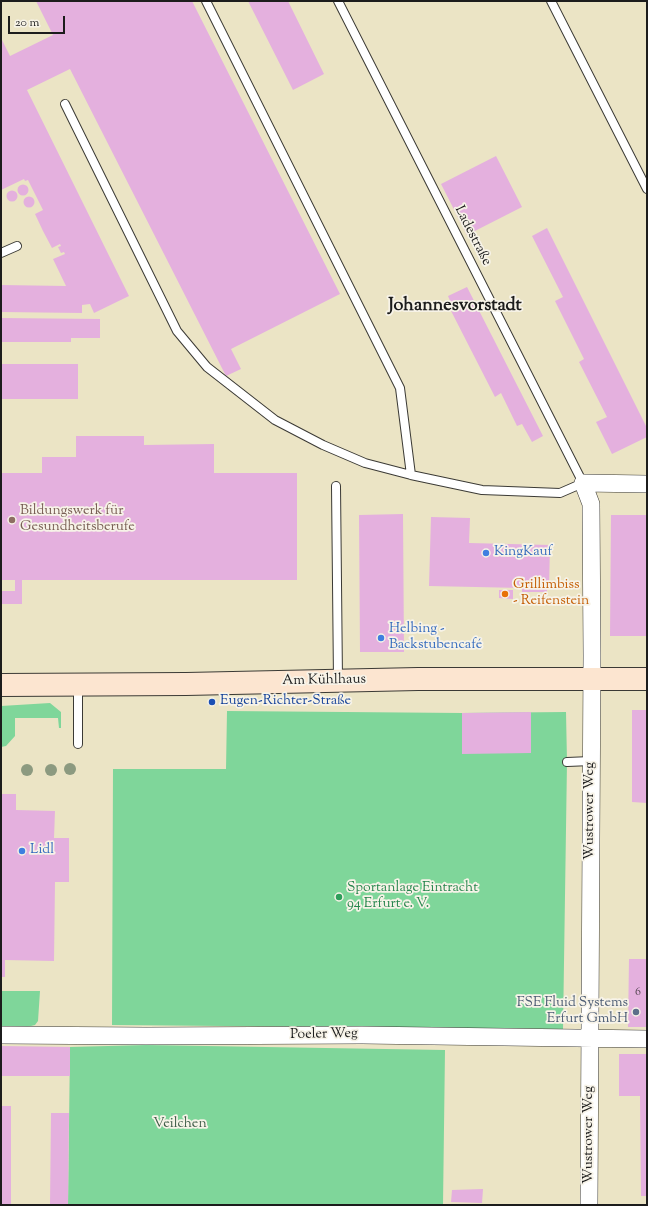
<!DOCTYPE html>
<meta charset="utf-8">
<style>
body{margin:0}
#map{position:relative;width:648px;height:1206px;overflow:hidden;background:#ebe4c5;font-family:"Sorts Mill Goudy",serif}
canvas{display:block}
.frame{position:absolute;inset:0;border:2px solid #1c1c1c;pointer-events:none}
.scale{position:absolute;left:8px;top:16px;width:57px;height:18px;box-sizing:border-box;border:2px solid #1c1c1c;border-top:0;padding-left:5px;font-size:12px;line-height:14px;white-space:nowrap;color:#1c1c1c;-webkit-text-stroke:3px #f7f3e8;paint-order:stroke}
</style>
<div id="map">
<canvas width="648" height="1206"></canvas>
<div class="frame"></div>
<div class="scale">20 m</div>
</div>
<script>
const ctx = document.querySelector('canvas').getContext('2d');
ctx.lineJoin = 'round';
function fillPath(path, color) {
  ctx.fillStyle = color;
  ctx.fill(path, 'evenodd');
}
function poly(rows) {
  const path = new Path2D();
  for (const r of rows) {
    if (r.length === 3) {
      path.moveTo(r[0] + r[2], r[1]);
      path.arc(r[0], r[1], r[2], 0, 2 * Math.PI);
      continue;
    }
    path.moveTo(r[0], r[1]);
    for (let i = 2; i < r.length; i += 2) path.lineTo(r[i], r[i + 1]);
  }
  return path;
}
function trace(path, color, width, dash) {
  ctx.strokeStyle = color;
  ctx.lineWidth = width;
  ctx.lineCap = dash ? 'butt' : 'round';
  ctx.setLineDash(dash || []);
  ctx.stroke(path);
}
function write(font, color, halo, rows, align = 'center') {
  ctx.font = font + ' "Sorts Mill Goudy",serif';
  ctx.lineWidth = 3.5;
  ctx.setLineDash([]);
  ctx.textBaseline = 'middle';
  ctx.strokeStyle = halo;
  ctx.fillStyle = color;
  for (const [text, x, y, turn = 0] of rows) {
    ctx.save();
    ctx.translate(x, y);
    ctx.rotate((+turn || 0) * Math.PI / 180);
    ctx.textAlign = isNaN(turn) ? turn : align;
    if (halo) ctx.strokeText(text, 0, 0);
    ctx.fillText(text, 0, 0);
    ctx.restore();
  }
}
const green = poly([
 [50,703,61,712,61,728,59,728,58,718,15,718,15,736,6,746,1,747,1,706],
 [227,711,462,713,566,712,567,762,563,1029,112,1025,113,769,226,769],
 [1,991,40,991,38,1021,35,1025,27,1027,1,1026],
 [146,1045,445,1050,443,1205,68,1205,70,1047]
]);
const building = poly([
 [36,1,192,1,340,294,231,349,241,369,226,376,70,69,27,90,129,296,94,313,90,304,82,305,82,313,1,312,1,285,66,286,53,259,65,254,64,252,61,253,58,247,61,246,60,244,52,248,43,231,35,214,43,210,28,180,25,181,24,179,1,190,1,38,10,56,53,35],
 [248,1,288,1,324,74,293,90],
 [496,156,522,207,467,235,441,184],
 [23,190,5.5],
 [12,196,5.5],
 [29,202,5.5],
 [547,228,647,428,647,437,612,454,596,422,607,417,579,362,584,359,555,301,563,297,532,236],
 [467,287,543,436,532,442,522,424,517,426,501,393,495,397,448,305,451,303,448,296],
 [1,318,100,319,100,338,71,338,71,342,1,342],
 [1,364,78,364,78,399,1,399],
 [76,436,144,436,144,445,214,444,214,473,297,473,297,580,22,580,22,604,1,604,1,591,15,591,15,580,1,580,1,473,42,473,42,457,76,457],
 [403,514,404,652,360,652,359,515],
 [611,515,647,515,647,636,610,636],
 [431,517,470,518,469,543,550,545,549,589,547,589,547,592,522,592,522,588,429,586],
 [499,590,513,590,513,599,499,598],
 [632,710,647,710,647,803,632,802],
 [531,712,531,753,462,754,462,713],
 [1,794,16,794,16,810,55,811,54,838,69,838,69,882,55,882,54,961,5,960,5,977,1,977],
 [629,959,647,959,647,1027,628,1027],
 [1,1046,70,1047,70,1076,1,1076],
 [619,1054,647,1054,647,1196,641,1196,640,1096,619,1096],
 [1,1106,11,1106,11,1205,1,1205],
 [51,1113,69,1113,68,1205,50,1205],
 [483,1189,482,1203,451,1202,452,1190]
]);
const lane = poly([
 [206,1,400,388,411,475],
 [551,1,647,189],
 [65,104,177,331,207,367,275,420,323,445,365,463,411,475,482,490,560,493,583,483,338,1],
 [1,253,17,246],
 [336,486,338,680],
 [78,685,78,744],
 [567,762,591,761]
]);
const street = poly([
 [1,1035,146,1036,362,1035,647,1039],
 [589,1205,592,656,591,504,583,483,647,484]
]);
const secondary = poly([
 [1,685,186,684,418,679,647,679]
]);
const trees = [
 [70,769],
 [27,770],
 [51,770]
];
const markers = [
 [12,520,4,"#8d6e63"],
 [486,553,4,"#3f7fe0"],
 [505,594,4,"#e8710a"],
 [381,638,4,"#3f7fe0"],
 [212,702,4,"#1a4fb4"],
 [22,851,4,"#3f7fe0"],
 [339,897,4,"#2e9e5b"],
 [636,1012,4,"#5c6f8a"]
];
const numberNames = [
 ["6",638,993]
];
const streetNames = [
 ["Ladestraße",472,236,63],
 ["Am Kühlhaus",324,681,-1],
 ["Wustrower Weg",591,811,-90],
 ["Poeler Weg",324,1035,-1],
 ["Wustrower Weg",590,1135,-90]
];
const educationNames = [
 ["Bildungswerk für",20,512],
 ["Gesundheitsberufe",20,528]
];
const shopNames = [
 ["KingKauf",494,553],
 ["Helbing -",389,630],
 ["Backstubencafé",389,646],
 ["Lidl",30,851]
];
const foodNames = [
 ["Grillimbiss",513,586],
 ["- Reifenstein",513,602]
];
const transitNames = [
 ["Eugen-Richter-Straße",220,702]
];
const leisureNames = [
 ["Sportanlage Eintracht",347,889],
 ["94 Erfurt e. V.",347,905]
];
const serviceNames = [
 ["FSE Fluid Systems",628,1004],
 ["Erfurt GmbH",628,1020]
];
const parkNames = [
 ["Veilchen",180,1125]
];
const districtNames = [
 ["Johannesvorstadt",455,307]
];
fillPath(green, '#7fd69a');
fillPath(building, '#e4b0de');
trace(lane, '#3b3a35', 10);
trace(street, '#3b3a35', 18);
trace(secondary, '#3b3a35', 24);
trace(lane, '#fff', 8);
trace(street, '#fff', 17);
trace(secondary, '#fce5d0', 22);
ctx.fillStyle = '#8c9a80';
for (const [x, y] of trees) {
  ctx.beginPath();
  ctx.arc(x, y, 6, 0, 2 * Math.PI);
  ctx.fill();
}
for (const [x, y, r, color] of markers) {
  const dot = new Path2D();
  dot.arc(x, y, r, 0, 2 * Math.PI);
  ctx.fillStyle = color;
  ctx.fill(dot);
  trace(dot, '#f7f3e8', 1.5);
}
write('12px', '#4e414c', null, numberNames);
write('14px', '#1c1c1c', '#f7f3e8', streetNames);
write('14px', '#785e54', '#f7f3e8', educationNames, 'left');
write('14px', '#366cbe', '#f7f3e8', shopNames, 'left');
write('14px', '#c56008', '#f7f3e8', foodNames, 'left');
write('14px', '#164399', '#f7f3e8', transitNames, 'left');
write('14px', '#27864d', '#f7f3e8', leisureNames, 'left');
write('14px', '#4e5e75', '#f7f3e8', serviceNames, 'right');
write('14px', '#3f5d48', '#f7f3e8', parkNames);
write('bold 18px', '#1c1c1c', '#f7f3e8', districtNames);
</script>
